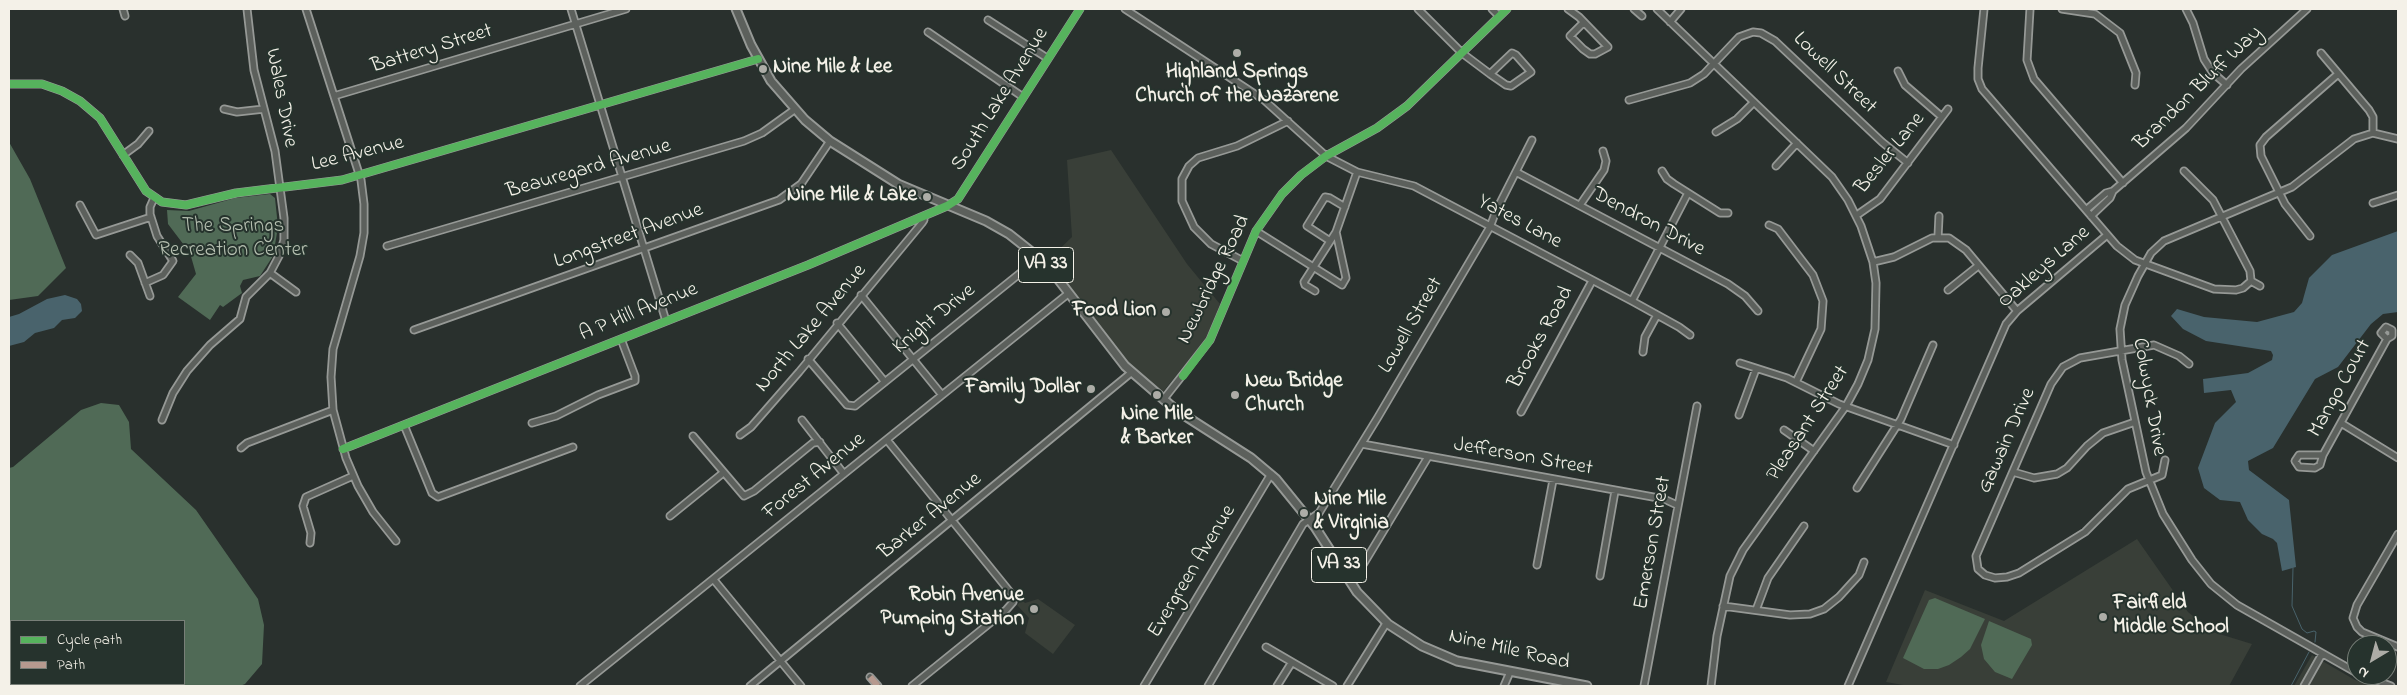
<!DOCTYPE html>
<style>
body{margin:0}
#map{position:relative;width:2407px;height:695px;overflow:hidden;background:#29302d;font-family:"Indie Flower",sans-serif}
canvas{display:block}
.frame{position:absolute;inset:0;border:10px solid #f4f1e8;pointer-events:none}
.legend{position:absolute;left:10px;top:620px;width:175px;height:65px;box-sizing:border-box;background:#26332d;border:1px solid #787f78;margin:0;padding:6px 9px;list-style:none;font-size:15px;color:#f4f1e8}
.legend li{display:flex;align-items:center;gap:10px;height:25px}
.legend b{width:25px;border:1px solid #787f78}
.north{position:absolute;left:2347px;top:635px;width:50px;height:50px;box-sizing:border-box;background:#26332d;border:1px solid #787f78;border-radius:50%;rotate:217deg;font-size:14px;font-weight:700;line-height:20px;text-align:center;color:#f4f1e8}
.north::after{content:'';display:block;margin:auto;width:18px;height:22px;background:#adada7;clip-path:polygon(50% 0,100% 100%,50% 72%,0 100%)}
</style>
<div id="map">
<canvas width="2407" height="695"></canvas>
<div class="frame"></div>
<ul class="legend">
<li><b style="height:6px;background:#56b35d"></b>Cycle path</li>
<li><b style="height:6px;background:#b69a8f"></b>Path</li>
</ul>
<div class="north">N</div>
</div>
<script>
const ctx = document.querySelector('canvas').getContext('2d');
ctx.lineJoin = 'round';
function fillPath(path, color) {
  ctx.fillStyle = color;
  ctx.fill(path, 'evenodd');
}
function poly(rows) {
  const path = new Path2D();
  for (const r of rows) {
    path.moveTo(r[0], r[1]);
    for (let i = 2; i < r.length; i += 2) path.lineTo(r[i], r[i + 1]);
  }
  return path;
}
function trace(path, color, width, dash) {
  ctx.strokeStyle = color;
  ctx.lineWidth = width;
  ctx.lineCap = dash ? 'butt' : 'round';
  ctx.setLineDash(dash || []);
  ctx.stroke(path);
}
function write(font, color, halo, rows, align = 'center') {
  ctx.font = font + ' "Indie Flower",sans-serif';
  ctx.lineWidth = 4;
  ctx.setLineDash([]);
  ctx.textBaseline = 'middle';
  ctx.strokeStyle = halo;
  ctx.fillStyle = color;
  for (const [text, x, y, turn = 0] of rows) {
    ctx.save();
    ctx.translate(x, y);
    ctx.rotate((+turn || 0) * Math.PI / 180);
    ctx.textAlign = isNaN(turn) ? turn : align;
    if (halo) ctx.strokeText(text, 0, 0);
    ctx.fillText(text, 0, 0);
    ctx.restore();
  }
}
const built = poly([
 [1111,150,1187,264,1220,304,1208,336,1162,393,1126,361,1048,260,1072,237,1067,160],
 [2137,539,2188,612,2213,632,2252,644,2229,686,1909,686,1886,682,1925,590,2004,621],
 [1038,599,1075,625,1053,654,1025,633,1029,618,1017,605,1022,600,1025,603],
 [2312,655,2355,680,2372,686,2294,686]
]);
const green = poly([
 [9,142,30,179,66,268,38,296,9,300],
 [270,194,275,198,278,227,273,256,260,276,243,280,240,286,242,293,223,307,220,305,210,320,178,297,196,274,190,253,168,224,167,210,189,211,235,198],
 [101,403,119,405,129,422,131,449,196,510,258,599,264,625,262,664,245,684,240,686,9,686,9,468,13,467,81,410],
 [11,621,184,621,184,684,11,684],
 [1935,598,1985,619,1970,649,1961,657,1949,665,1938,669,1924,669,1903,658,1929,600],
 [1989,621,2031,639,2032,645,2012,679,1995,672,1984,659,1981,645]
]);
const water = poly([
 [2398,231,2398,312,2383,314,2371,324,2338,367,2315,379,2273,448,2248,461,2249,470,2289,500,2296,567,2282,571,2277,543,2273,539,2262,534,2248,520,2240,502,2220,500,2204,488,2198,468,2215,423,2236,402,2231,390,2204,393,2203,379,2248,373,2272,360,2273,355,2271,351,2206,341,2183,329,2171,316,2177,309,2204,317,2257,322,2294,312,2302,303,2309,278,2332,255],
 [65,295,77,299,81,304,82,311,75,318,62,320,54,328,35,333,24,342,9,346,9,317,19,314,47,299]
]);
const stream = poly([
 [2293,568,2292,606,2302,629,2307,633,2314,631,2316,632,2315,642],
 [2291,686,2309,652]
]);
const minor = poly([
 [123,9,125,16],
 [306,9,361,180,364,204,364,233,360,256,333,349,331,377,333,410,346,458,358,486,373,512,396,541],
 [571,9,666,321],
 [1125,9,1264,100,1326,156,1357,172,1414,186,1632,301,1679,327,1690,335],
 [1418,9,1462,53,1490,74,1506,85,1511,86,1531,72,1516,55,1512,53,1490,74],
 [1492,9,1499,16],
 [1568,9,1579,17,1608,47,1595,54,1590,54,1583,49,1570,36,1584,22],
 [1634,9,1642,16],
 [1657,9,1832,177,1848,200,1861,226,1873,262,1876,283,1875,329,1868,360,1858,384,1846,406,1743,550,1730,576,1717,636,1711,686],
 [1984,9,1978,68,1978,79,1982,89,2117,246,2135,260,2214,289,2236,290,2243,288,2251,281],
 [2030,9,2027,60,2034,79,2123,183],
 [2062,9,2095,14,2120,33,2136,73,2135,85],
 [2186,9,2193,23,2204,59,2213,73,2227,85],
 [988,20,1047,58],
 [1670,22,1681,9],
 [928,32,1023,97],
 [2321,53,2369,110,2373,117,2373,133],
 [1898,71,1905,85,1942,117],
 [9,84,42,84,62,91,80,101,100,118,146,191,162,202,186,205,236,193,342,180,758,59],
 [334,96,626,9],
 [1629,100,1690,83,1704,74,1739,37,1753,32,1761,33,1775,41,1882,142,1908,163],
 [224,109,237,112,264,109],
 [1716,132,1737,119,1754,102],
 [123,155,138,144,149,131],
 [1776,166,1797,143],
 [1662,171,1667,179,1674,184,1720,213,1728,213],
 [2184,171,2213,200,2250,271,2251,281,2260,286],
 [1516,172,1728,284,1745,296,1758,311],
 [2113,191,2186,128,2241,69,2307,9],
 [2373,203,2398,195],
 [80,205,96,235,151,217],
 [1580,205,1604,170,1606,161,1603,151],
 [2086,210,2106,193,2113,191,2110,198,2091,216],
 [1857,215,1880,199,1948,109],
 [1769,225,1778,229,1813,275,1823,301,1821,329,1796,382],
 [1256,231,1342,285,1346,278,1336,232],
 [2310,236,2285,204,2261,156,2260,145,2266,137,2338,74],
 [1938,237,1939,216],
 [1330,241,1307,226,1325,197,1330,198,1345,207],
 [387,246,744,141,762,133,794,110],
 [130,255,138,263,150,296],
 [1243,261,1211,244,1194,227,1182,201,1182,179,1189,166,1198,158,1237,146,1288,121],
 [1873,262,1894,257,1932,238,1949,238,1966,250,2017,311],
 [270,273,296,292],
 [145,283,163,275,173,261,157,236,150,214,150,207,154,198],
 [1948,290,1978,266],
 [1315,291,1305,285,1304,282,1336,232,1357,172],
 [861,295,942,395],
 [1632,301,1688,193],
 [837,323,885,382],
 [414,330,779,200,801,184,830,141],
 [1643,352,1645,337,1657,315],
 [808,359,847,405,855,406,1039,258],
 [1740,363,1787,378,1839,404,1954,445],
 [1163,400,1210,340,1256,231,1282,194,1301,175,1326,156,1377,128,1407,106,1507,9],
 [1521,412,1592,281],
 [1739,415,1756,369],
 [162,420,173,393,187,371,210,345,240,319,246,297,270,273,279,256,284,240,284,218,275,151,254,70,247,9],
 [802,420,844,474],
 [532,423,556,416,598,395,635,381,635,376,621,339],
 [2341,423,2398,458],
 [404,425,432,493,438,497,573,447],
 [1784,430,1814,451],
 [740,435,751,427,799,372,922,223,924,220,922,217],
 [693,436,744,496,754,491,813,443,820,442],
 [887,440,1014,597,1013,602,1006,610,912,686],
 [1362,444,1664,499,1677,505],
 [241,448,247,443,333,410],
 [343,449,808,265,947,206,958,199,1080,9],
 [2323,455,2320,465,2315,468,2299,467,2295,461,2299,455,2323,455,2387,339,2392,336,2392,330,2386,327,2381,333,2387,339],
 [2165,460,2162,475,2128,489,2085,532,2019,573,2007,577,1995,578,1985,575,1978,569,1976,556,2051,384,2063,367,2080,358,2154,345,2179,356,2189,364],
 [2013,472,2034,478,2057,474,2067,468,2087,446,2103,433,2135,422],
 [1857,488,1901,419,1933,345],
 [670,516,723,473],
 [2398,534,2357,605,2353,618,2357,627,2362,632,2398,647],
 [310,543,311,533,303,506,306,497,353,476],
 [1537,565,1553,480],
 [1600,576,1615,491],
 [714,580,801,686],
 [1352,583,1428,457],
 [1723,606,1790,615,1810,614,1824,609,1839,597,1859,575,1864,562],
 [1756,610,1768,578,1804,526],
 [1266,647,1333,686],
 [2357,673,2237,605,2211,584,2192,560,2163,514,2146,472,2122,360,2120,329,2125,305,2138,276,2151,253,2164,241,2292,187,2354,139,2373,133,2398,139],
 [2361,675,2391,686],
 [870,677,878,686],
 [580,686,1069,293],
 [750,686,1132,372],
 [1144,686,1271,474],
 [1208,686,1303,524,1319,513,1378,417,1490,227,1496,211,1532,140],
 [1277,686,1292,662],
 [1347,686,1387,622],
 [1504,686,1510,672],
 [1644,686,1697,406],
 [1848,686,2006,324,2017,311,2107,235],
 [2304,686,2322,654]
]);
const major = poly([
 [736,9,751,45,771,81,805,120,830,141,898,184,986,221,1009,234,1033,253,1058,279,1125,366,1176,410,1251,458,1276,479,1315,527,1357,592,1388,624,1422,646,1457,661,1587,686]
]);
const quiet = poly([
 [870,677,878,686]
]);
const cycleway = poly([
 [9,84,42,84,62,91,80,101,100,118,146,191,162,202,186,205,236,193,342,180,758,59],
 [1183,376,1210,340,1256,231,1282,194,1301,175,1326,156,1377,128,1407,106,1507,9],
 [343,449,808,265,947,206,958,199,1080,9]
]);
const markers = [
 [1237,53,5,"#adada7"],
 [763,69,5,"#adada7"],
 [927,197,5,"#adada7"],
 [1166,312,5,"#adada7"],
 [1091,389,5,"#adada7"],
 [1157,395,5,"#adada7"],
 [1235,395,5,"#adada7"],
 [1304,513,5,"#adada7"],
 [1034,609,5,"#adada7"],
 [2103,617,5,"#adada7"]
];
const shields = [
 [1046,265,55],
 [1339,565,55]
];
const shieldNames = [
 ["VA 33",1046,265],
 ["VA 33",1339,565]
];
const streetNames = [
 ["Battery Street",432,50,-17],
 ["Lowell Street",1834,74,44],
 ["Brandon Bluff Way",2199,89,-44],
 ["Wales Drive",280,98,79],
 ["South Lake Avenue",1001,100,-58],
 ["Besler Lane",1891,154,-51],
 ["Lee Avenue",358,155,-14],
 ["Beauregard Avenue",589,170,-16],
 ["Yates Lane",1519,223,28],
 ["Dendron Drive",1648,223,28],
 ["Longstreet Avenue",629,237,-20],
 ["Oakleys Lane",2045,268,-41],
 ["Newbridge Road",1215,280,-64],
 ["A P Hill Avenue",639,313,-22],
 ["Knight Drive",935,320,-39],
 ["Lowell Street",1412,326,-60],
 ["North Lake Avenue",812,329,-50],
 ["Brooks Road",1542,338,-61],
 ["Mango Court",2341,389,-61],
 ["Colwyck Drive",2148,397,80],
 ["Pleasant Street",1809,424,-57],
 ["Gawain Drive",2008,441,-66],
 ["Jefferson Street",1523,458,10],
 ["Forest Avenue",815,477,-39],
 ["Barker Avenue",931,517,-39],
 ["Emerson Street",1654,543,-80],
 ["Evergreen Avenue",1193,572,-59],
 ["Nine Mile Road",1509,651,13]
];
const poiNames = [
 ["Nine Mile & Lee",773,69],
 ["Highland Springs",1237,74,"center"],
 ["Church of the Nazarene",1237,98,"center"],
 ["Nine Mile & Lake",917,197,"right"],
 ["Food Lion",1156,312,"right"],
 ["New Bridge",1245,383],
 ["Church",1245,407],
 ["Family Dollar",1081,389,"right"],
 ["Nine Mile",1157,416,"center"],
 ["& Barker",1157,440,"center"],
 ["Nine Mile",1314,501],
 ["& Virginia",1314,525],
 ["Robin Avenue",1024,597,"right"],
 ["Pumping Station",1024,621,"right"],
 ["Fairfield",2113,605],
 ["Middle School",2113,629]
];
const parkNames = [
 ["The Springs",233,228],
 ["Recreation Center",233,252]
];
fillPath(built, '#393f38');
fillPath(green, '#506a56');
fillPath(water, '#49636c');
trace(stream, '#49636c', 1);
trace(minor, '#969996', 9);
trace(major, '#969996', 11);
trace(minor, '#5c605c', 5.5);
trace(major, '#5c605c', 7);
trace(quiet, '#b69a8f', 6, [12, 6]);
trace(cycleway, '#56b35d', 8);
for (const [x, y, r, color] of markers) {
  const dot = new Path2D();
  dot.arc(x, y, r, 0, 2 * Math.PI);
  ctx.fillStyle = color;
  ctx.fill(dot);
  trace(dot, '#26332d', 2);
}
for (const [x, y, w] of shields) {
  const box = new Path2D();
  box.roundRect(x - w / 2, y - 17.5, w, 35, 4);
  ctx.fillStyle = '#26332d';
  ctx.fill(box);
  trace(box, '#f4f1e8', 1);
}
write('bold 20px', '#f4f1e8', null, shieldNames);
write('21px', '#f4f1e8', '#26332d', streetNames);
write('bold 21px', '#f4f1e8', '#26332d', poiNames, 'left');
write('21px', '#b5bfb0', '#26332d', parkNames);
</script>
